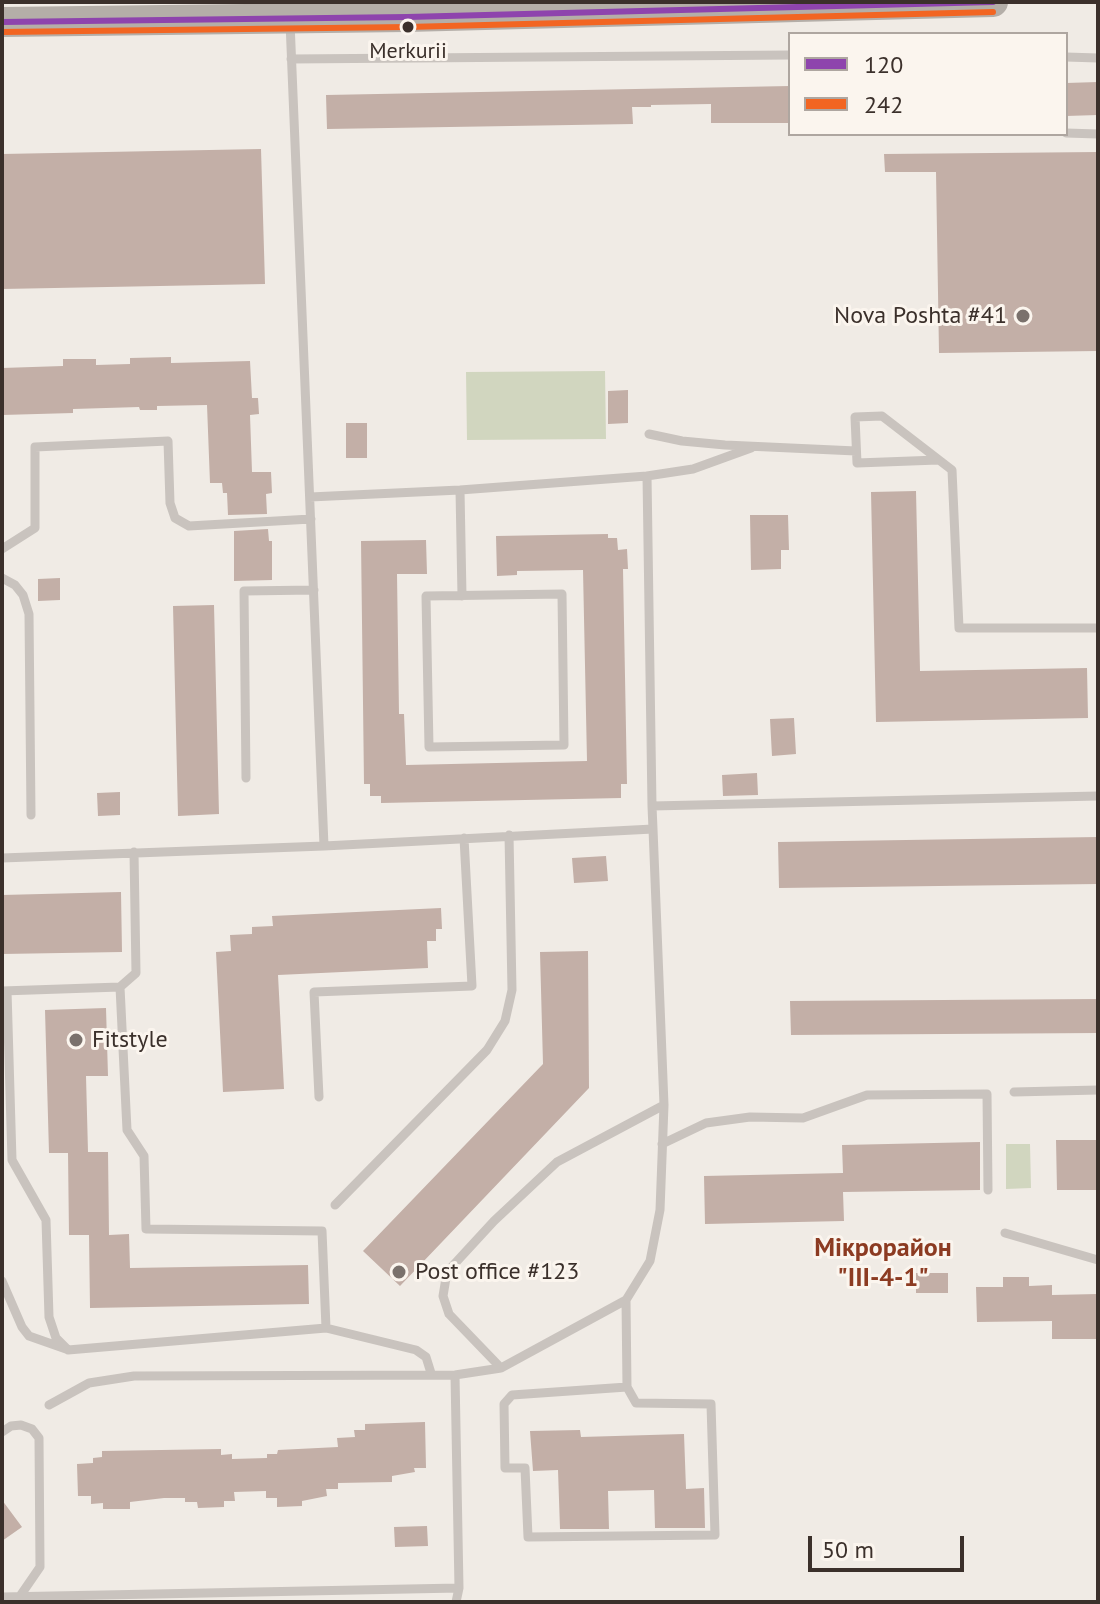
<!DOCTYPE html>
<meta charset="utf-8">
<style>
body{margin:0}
#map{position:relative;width:1100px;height:1604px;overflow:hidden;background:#f0ebe5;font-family:"PT Sans",sans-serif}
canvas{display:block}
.frame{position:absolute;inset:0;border:4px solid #3b302b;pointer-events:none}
.legend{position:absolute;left:788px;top:32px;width:280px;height:104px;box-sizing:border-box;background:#fbf5ee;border:2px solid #aea6a0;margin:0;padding:10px 14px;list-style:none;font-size:24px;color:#3b302b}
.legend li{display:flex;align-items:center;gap:16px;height:40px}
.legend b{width:40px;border:2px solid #aea6a0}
.scale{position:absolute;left:808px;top:1536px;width:156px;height:36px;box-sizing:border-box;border:4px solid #3b302b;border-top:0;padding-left:10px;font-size:24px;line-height:28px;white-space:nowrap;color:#3b302b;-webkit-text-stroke:6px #fbf5ee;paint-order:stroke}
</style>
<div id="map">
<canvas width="1100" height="1604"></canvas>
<div class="frame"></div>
<ul class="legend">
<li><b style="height:10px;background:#8e44ad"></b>120</li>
<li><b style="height:10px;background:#f26522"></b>242</li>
</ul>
<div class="scale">50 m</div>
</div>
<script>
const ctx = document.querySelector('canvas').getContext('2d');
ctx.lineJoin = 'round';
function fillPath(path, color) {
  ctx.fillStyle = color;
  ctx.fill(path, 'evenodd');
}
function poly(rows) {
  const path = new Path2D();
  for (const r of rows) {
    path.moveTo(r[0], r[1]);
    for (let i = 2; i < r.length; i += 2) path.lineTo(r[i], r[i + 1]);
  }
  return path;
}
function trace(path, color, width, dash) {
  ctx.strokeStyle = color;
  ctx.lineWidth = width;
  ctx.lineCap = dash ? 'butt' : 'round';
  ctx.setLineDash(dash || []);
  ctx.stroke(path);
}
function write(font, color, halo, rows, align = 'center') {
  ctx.font = font + ' "PT Sans",sans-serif';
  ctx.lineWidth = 6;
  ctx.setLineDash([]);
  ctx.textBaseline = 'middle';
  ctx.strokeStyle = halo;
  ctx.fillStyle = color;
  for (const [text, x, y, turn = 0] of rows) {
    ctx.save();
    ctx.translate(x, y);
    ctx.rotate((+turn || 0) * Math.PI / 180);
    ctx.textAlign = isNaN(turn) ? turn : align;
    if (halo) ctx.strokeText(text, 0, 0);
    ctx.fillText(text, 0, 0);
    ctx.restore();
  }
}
const green = poly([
 [605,371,606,439,467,440,466,372],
 [1006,1144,1030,1144,1031,1188,1006,1189]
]);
const building = poly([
 [1098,82,1098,115,1066,116,1066,83],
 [790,86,790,123,711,123,711,104,651,105,651,107,632,107,633,124,327,129,326,95],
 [261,149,265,284,2,289,2,154],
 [1098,152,1098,351,939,353,936,172,885,172,884,154],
 [171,357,171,363,250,361,252,398,258,398,259,414,250,415,252,472,271,472,272,493,266,494,267,514,228,515,227,493,223,493,222,483,210,483,207,405,157,406,157,410,140,410,139,407,73,409,73,413,2,415,2,368,63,366,63,359,96,359,96,365,130,364,130,358],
 [628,390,628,423,608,424,608,391],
 [346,423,367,423,367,458,346,458],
 [916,491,920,671,1087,668,1088,718,876,722,871,492],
 [750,515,788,515,789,550,781,550,781,569,751,570],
 [268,529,269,541,272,541,272,580,234,581,234,531],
 [608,534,608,538,617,538,618,550,627,549,628,569,623,569,627,784,621,784,621,798,381,803,381,796,370,796,370,784,364,784,361,541,426,540,427,574,397,574,399,714,404,714,406,765,587,761,583,570,517,571,517,575,497,576,496,536],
 [60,578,60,600,38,601,38,579],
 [214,605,219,814,178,816,173,606],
 [794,718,796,754,772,756,770,719],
 [757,773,758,795,723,796,722,775],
 [120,792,120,815,98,816,97,793],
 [1098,837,1098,884,779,888,778,842],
 [606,856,608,881,574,883,572,858],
 [121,892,122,952,2,954,2,895],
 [441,908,442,929,436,929,436,941,427,941,428,968,278,975,284,1089,223,1092,216,952,231,951,230,935,252,934,252,927,273,926,272,916],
 [588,951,589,1088,400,1286,363,1251,543,1064,540,952],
 [1098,999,1098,1033,791,1035,790,1001],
 [106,1008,108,1076,86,1076,88,1152,108,1152,109,1235,129,1234,130,1268,308,1265,309,1304,90,1308,89,1235,69,1235,68,1153,49,1153,45,1010],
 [1056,1140,1098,1140,1098,1190,1057,1190],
 [980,1142,980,1190,843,1192,844,1221,705,1224,704,1176,843,1173,842,1145],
 [916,1273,948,1273,948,1293,916,1293],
 [1003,1277,1029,1277,1029,1286,1052,1285,1052,1295,1098,1294,1098,1339,1052,1339,1052,1321,977,1322,976,1287,1003,1287],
 [425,1422,426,1468,414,1468,415,1472,392,1476,392,1482,338,1483,338,1489,326,1489,327,1496,302,1501,302,1506,277,1507,277,1498,266,1498,266,1491,234,1492,235,1501,224,1501,224,1507,198,1508,197,1502,185,1502,185,1498,164,1498,130,1502,130,1509,103,1509,103,1503,91,1504,91,1496,78,1496,77,1464,93,1463,93,1458,102,1457,102,1451,221,1449,221,1455,232,1454,232,1459,267,1458,267,1454,277,1454,278,1450,338,1447,337,1438,355,1437,354,1430,365,1430,365,1424],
 [580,1430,581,1437,684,1434,686,1489,704,1488,705,1528,655,1528,654,1490,608,1491,609,1529,560,1529,558,1470,533,1471,530,1431],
 [2,1500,22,1527,2,1541],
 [427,1526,428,1546,395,1547,394,1527]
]);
const service = poly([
 [290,22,324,846],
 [1066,57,1098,58],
 [291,59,790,55],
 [1066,133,1098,134],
 [649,434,682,441,725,445,856,451],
 [938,460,857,463,855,417,882,416,952,470,959,628,1098,628],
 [647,476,693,469,751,448],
 [460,490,462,596],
 [310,497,460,490,647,476,652,806],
 [2,549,35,528,35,447,168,441,170,503,175,518,189,526,311,519],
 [2,578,15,585,23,595,29,614,31,815],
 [562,594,564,745,429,747,426,596,562,594],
 [246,778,244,591,314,590],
 [2,858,324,846,653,829,652,806,1098,796],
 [120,987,127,1130,144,1156,146,1229,322,1231,326,1328],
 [2,991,120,987,136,973,134,852],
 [7,991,12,1160,46,1220,49,1317,56,1338,68,1350,326,1328,416,1350,426,1357,431,1373],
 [1014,1092,1098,1090],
 [319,1097,314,992,472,986,464,838],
 [662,1144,706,1123,750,1117,803,1118,867,1095,987,1094,988,1190],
 [335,1205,487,1050,505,1021,512,990,509,835],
 [1005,1233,1098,1260],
 [2,1281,22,1327,29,1336,66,1349],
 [626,1300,627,1387,512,1395,504,1404,505,1468,525,1468,528,1537,715,1535,711,1404,636,1403,627,1387],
 [501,1368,449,1314,443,1296,447,1272,494,1221,557,1162,664,1105],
 [455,1375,459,1588,456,1602],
 [49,1405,89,1383,134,1376,455,1375,501,1368,626,1300,650,1261,660,1210,664,1105,653,829],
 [2,1432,11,1426,21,1425,32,1429,39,1438,40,1567,18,1599],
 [2,1597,459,1588]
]);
const trunk = poly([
 [2,22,407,17,993,2]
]);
const bus1 = poly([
 [2,22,407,17,993,2]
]);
const bus2 = poly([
 [2,32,407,27,993,12]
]);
const markers = [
 [408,27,7,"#3b302b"],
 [1023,316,8,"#7a716c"],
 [76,1040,8,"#7a716c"],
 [399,1272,8,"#7a716c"]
];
const busNames = [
 ["Merkurii",408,52]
];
const poiNames = [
 ["Nova Poshta #41",1007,316,"right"],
 ["Fitstyle",92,1040],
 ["Post office #123",415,1272]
];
const neighbourhoodNames = [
 ["Мікрорайон",883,1249],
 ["\"ІІІ-4-1\"",883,1279]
];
fillPath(green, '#d1d6bf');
fillPath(building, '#c3afa7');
trace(service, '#c9c3be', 9);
trace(trunk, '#b4aea8', 30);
trace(bus1, '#8e44ad', 6);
trace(bus2, '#f26522', 6);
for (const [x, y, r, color] of markers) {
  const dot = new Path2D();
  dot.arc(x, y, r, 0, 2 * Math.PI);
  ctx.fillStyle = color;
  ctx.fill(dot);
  trace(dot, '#fbf5ee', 3);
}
write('22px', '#3b302b', '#fbf5ee', busNames);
write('24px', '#3b302b', '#fbf5ee', poiNames, 'left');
write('bold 26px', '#8c3b22', '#fbf5ee', neighbourhoodNames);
</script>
